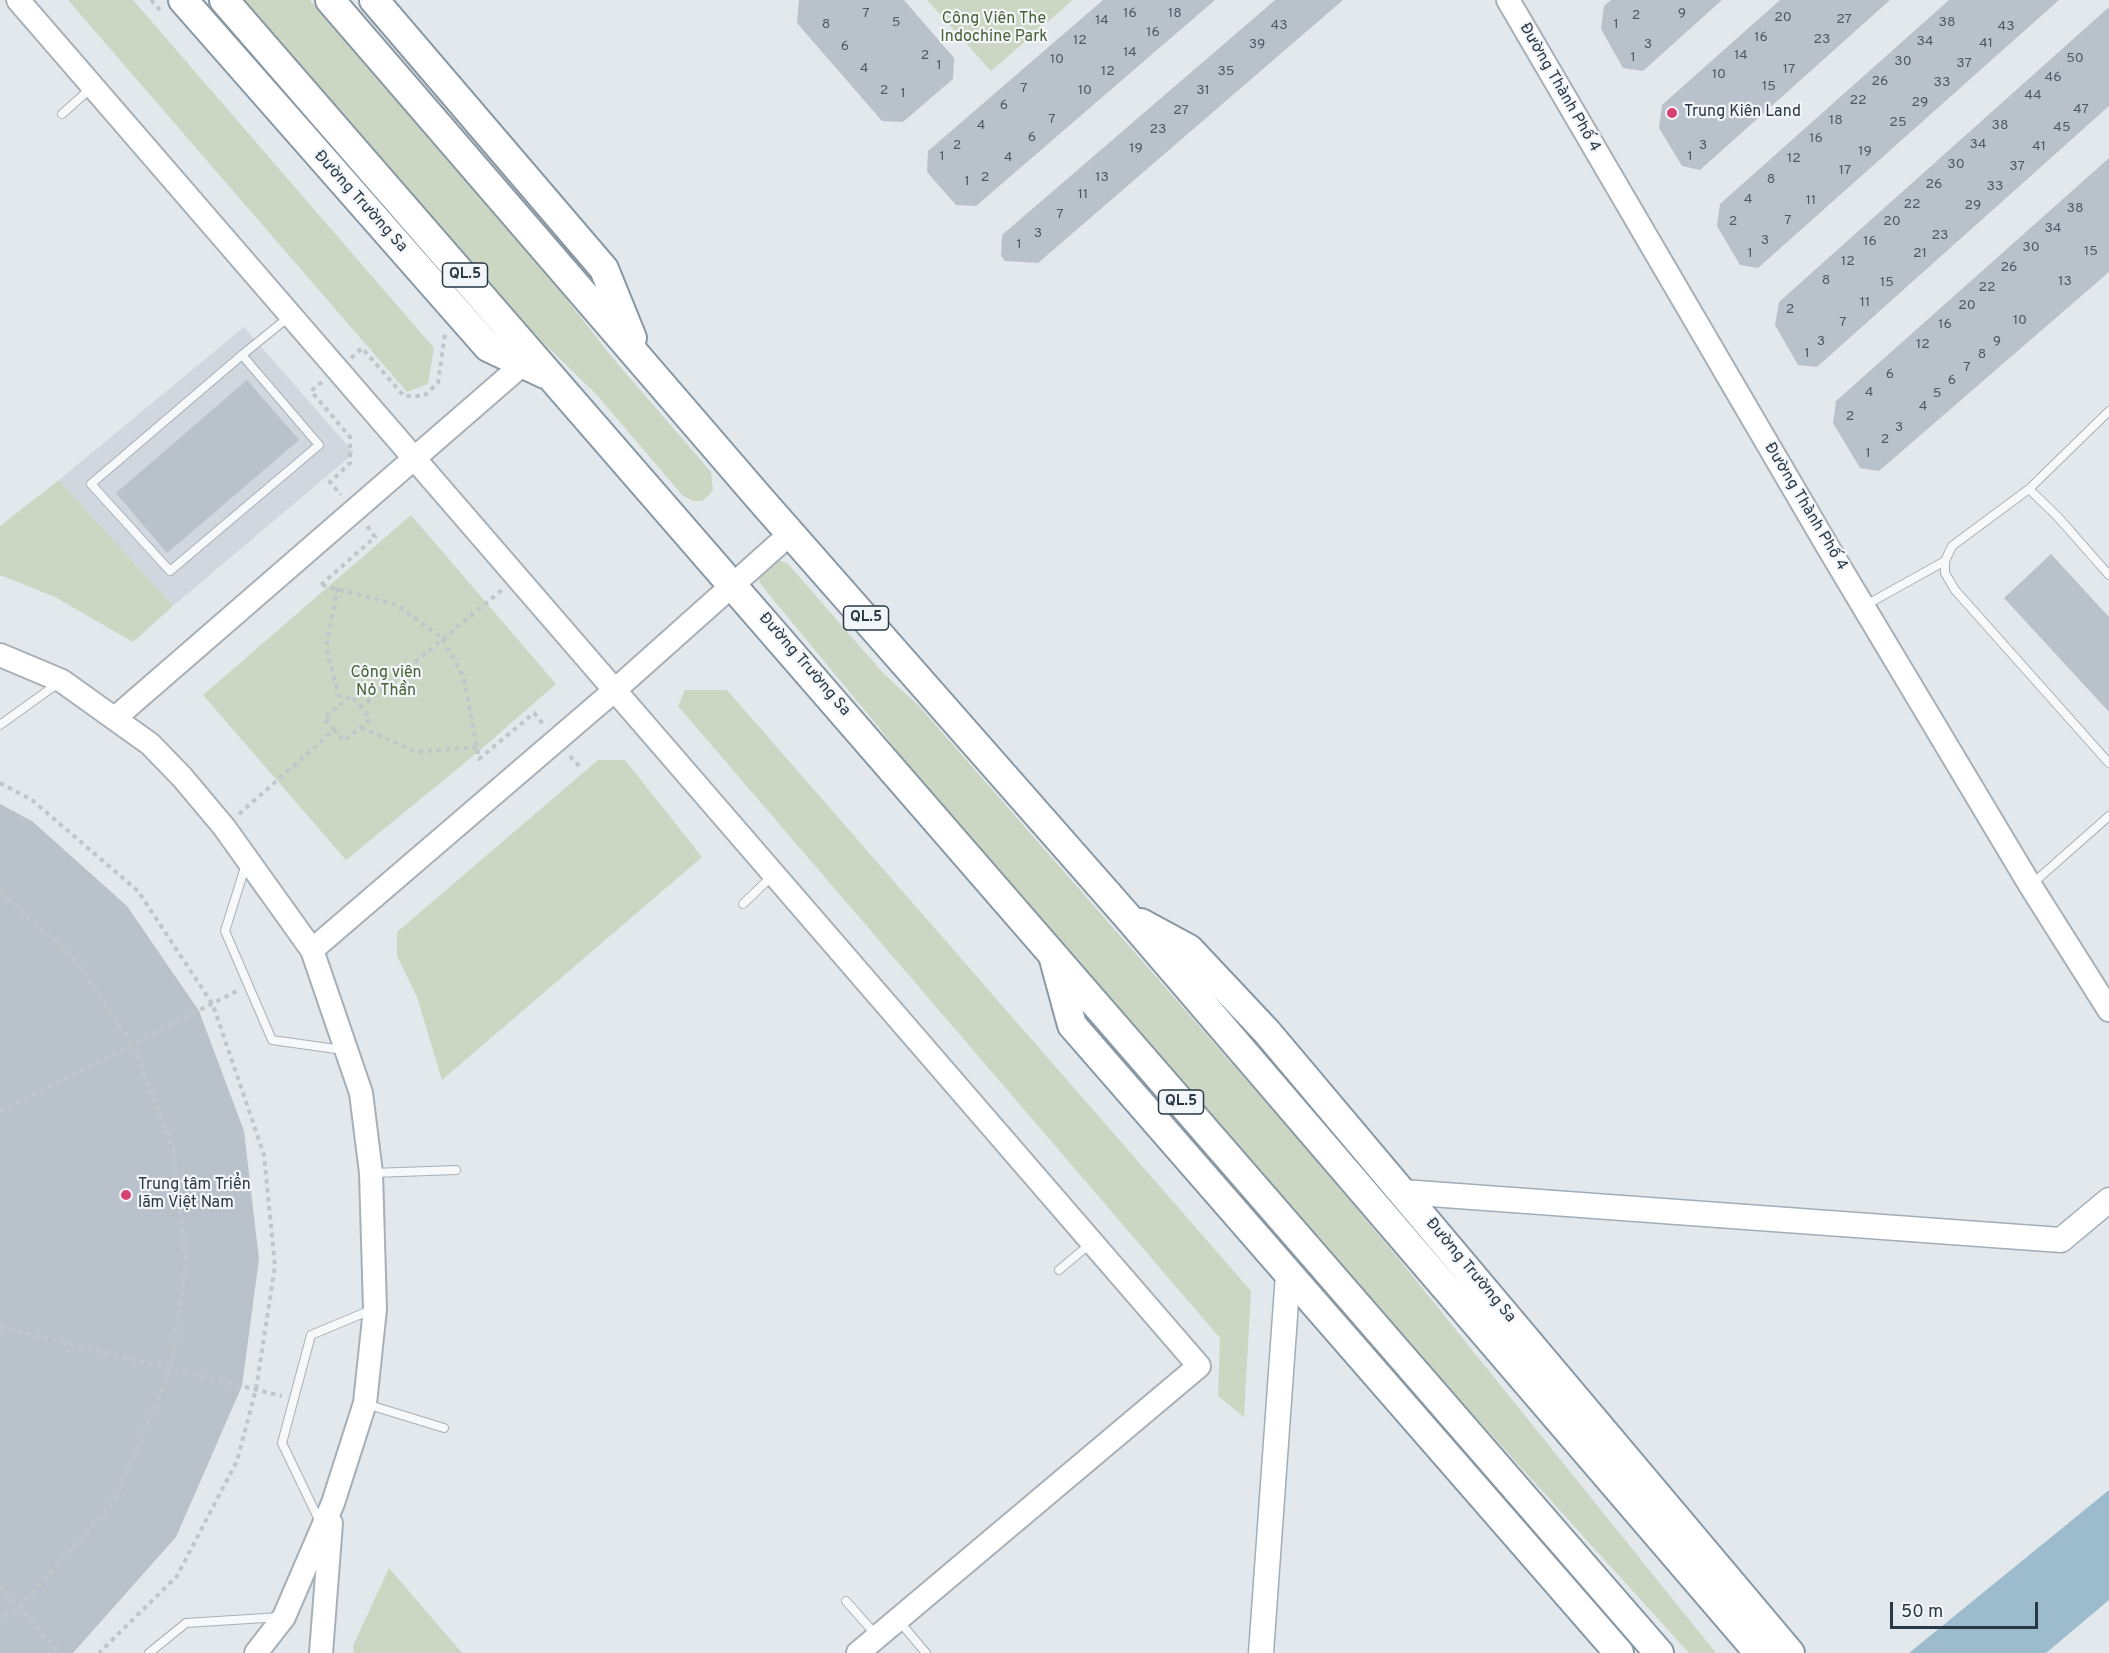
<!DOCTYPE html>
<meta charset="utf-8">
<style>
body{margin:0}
#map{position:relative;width:2109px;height:1653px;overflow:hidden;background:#e3e8ec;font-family:Overpass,sans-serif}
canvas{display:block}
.scale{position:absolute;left:1890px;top:1602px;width:148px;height:27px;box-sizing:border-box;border:3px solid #293845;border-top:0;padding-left:8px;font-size:18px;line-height:21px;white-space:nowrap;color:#293845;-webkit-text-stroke:4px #f3f6f9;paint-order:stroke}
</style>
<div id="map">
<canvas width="2109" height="1653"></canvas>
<div class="scale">50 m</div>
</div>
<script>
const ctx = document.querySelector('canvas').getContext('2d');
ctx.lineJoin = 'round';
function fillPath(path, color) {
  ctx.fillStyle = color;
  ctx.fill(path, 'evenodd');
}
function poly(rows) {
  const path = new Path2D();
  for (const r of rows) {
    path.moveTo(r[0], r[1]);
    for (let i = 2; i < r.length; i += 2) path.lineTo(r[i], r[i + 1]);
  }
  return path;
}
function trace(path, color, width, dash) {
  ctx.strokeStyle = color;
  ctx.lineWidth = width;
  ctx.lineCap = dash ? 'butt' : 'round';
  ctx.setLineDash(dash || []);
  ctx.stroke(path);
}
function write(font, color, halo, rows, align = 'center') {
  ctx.font = font + ' Overpass,sans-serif';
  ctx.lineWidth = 4.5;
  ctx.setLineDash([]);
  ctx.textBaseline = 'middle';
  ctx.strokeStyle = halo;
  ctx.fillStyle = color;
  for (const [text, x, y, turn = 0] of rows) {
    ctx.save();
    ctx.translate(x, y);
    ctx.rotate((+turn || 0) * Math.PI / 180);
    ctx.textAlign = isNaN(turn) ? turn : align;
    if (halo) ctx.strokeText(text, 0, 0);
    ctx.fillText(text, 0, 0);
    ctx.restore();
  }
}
const built = poly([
 [244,327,354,453,173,606,59,480]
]);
const green = poly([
 [68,0,133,0,434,348,428,384,407,392],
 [243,0,310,0,546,273,611,356,711,472,713,490,708,496,702,501,693,501,683,496,596,394,523,323],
 [927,0,1073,0,991,71],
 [59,480,173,606,133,642,55,597,0,575,0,526],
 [411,515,556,684,478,752,346,860,203,695],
 [775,558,788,564,884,674,918,705,1297,1138,1402,1263,1716,1653,1689,1653,1430,1367,919,781,881,730,762,586,757,577],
 [685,690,727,690,1251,1291,1244,1417,1218,1396,1220,1338,678,706],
 [598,760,625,760,702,857,442,1080,417,997,397,956,397,932],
 [389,1568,462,1653,354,1653,353,1646]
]);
const water = poly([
 [2109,1490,2109,1600,2046,1653,1909,1653]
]);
const building = poly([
 [799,0,904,0,954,58,953,79,903,122,882,121,797,23],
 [1103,0,1215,0,976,206,956,205,927,172,928,151],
 [1275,0,1343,0,1038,263,1005,261,1001,256,1002,235],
 [1611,0,1722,0,1643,71,1623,68,1601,29,1604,6],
 [1780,0,1890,0,1700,170,1682,166,1659,128,1662,105],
 [1949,0,2059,0,1758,268,1740,265,1717,226,1720,204],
 [2109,7,2109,106,1817,367,1798,365,1775,325,1779,302],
 [2109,158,2109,272,1879,471,1860,468,1833,423,1836,401],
 [247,380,299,440,167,553,116,493],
 [2051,554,2109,617,2109,712,2004,598],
 [0,804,32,821,127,906,199,1011,244,1131,259,1259,242,1386,176,1537,73,1653,0,1653]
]);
const path = poly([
 [151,0,161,11],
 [351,358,362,348,404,396,424,396,438,383,445,334],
 [322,382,311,391,350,437,350,463,330,482,341,495],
 [321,585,375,537,367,526],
 [322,585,397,605,443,639,464,678,479,759,534,713,544,725],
 [338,588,326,647,341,704,351,696,361,707],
 [361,727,416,752,478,747],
 [334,730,324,718,341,704],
 [570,756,580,767],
 [0,783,32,800,138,891,213,1005,264,1155,275,1266,256,1389,237,1461,177,1576,99,1653],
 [239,814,334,730,344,741,370,719,361,707,503,589],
 [0,892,71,954,134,1046,173,1149,186,1260,171,1370,114,1501,19,1608,0,1619],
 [0,1112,237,991],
 [0,1327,282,1396],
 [0,1586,60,1653]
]);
const lane = poly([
 [62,114,90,89],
 [242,355,319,445,170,571,91,484,242,355,290,316],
 [2109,411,2029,489,2057,516,2109,575],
 [2029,489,1952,546,1945,561,1945,573,1955,590,2109,763],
 [1866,605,1945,561],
 [0,725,57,684],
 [246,864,225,931,272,1040,343,1050],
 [2032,884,2109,816],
 [743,904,772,876],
 [373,1173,456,1170],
 [1059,1270,1090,1244],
 [366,1404,444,1428],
 [320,1522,282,1443,311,1335,371,1310],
 [846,1601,876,1635],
 [899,1621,926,1653],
 [149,1653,186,1623,280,1617]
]);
const secondary = poly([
 [18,0,1199,1366,858,1653],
 [1508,0,1829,549,2030,885,2109,1010],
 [0,655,62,681,150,744,182,777,224,827,312,950,361,1093,371,1173,375,1309,365,1403,333,1503,284,1617,256,1653],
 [115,718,523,364],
 [312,950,615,690,791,533],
 [321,1653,331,1523]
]);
const primary = poly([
 [1403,1192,2061,1240,2109,1200],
 [1261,1653,1288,1274]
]);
const highway = poly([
 [183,0,488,347,545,374],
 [224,0,1659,1653],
 [330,0,761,500,1126,915,1759,1653],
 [374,0,604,269,632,338],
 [1141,923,1189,949,1267,1032,1790,1653],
 [1054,959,1072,1025,1619,1653]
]);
const markers = [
 [1672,113,6,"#d64272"],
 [126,1195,6,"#d64272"]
];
const numberNames = [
 ["7",866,14],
 ["16",1130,14],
 ["18",1175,14],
 ["9",1682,14],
 ["2",1636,16],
 ["20",1783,18],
 ["27",1844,20],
 ["14",1102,21],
 ["5",896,23],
 ["38",1947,23],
 ["8",826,25],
 ["1",1616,25],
 ["43",1279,26],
 ["43",2006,27],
 ["16",1153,33],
 ["16",1761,38],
 ["23",1822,40],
 ["12",1080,41],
 ["34",1925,42],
 ["41",1986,44],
 ["39",1257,45],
 ["3",1648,45],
 ["6",845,47],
 ["14",1130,53],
 ["2",925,56],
 ["14",1741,56],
 ["1",1633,58],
 ["50",2075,59],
 ["10",1057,60],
 ["30",1903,62],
 ["37",1964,64],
 ["1",939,66],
 ["4",864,69],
 ["17",1789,70],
 ["12",1108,72],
 ["35",1226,72],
 ["10",1719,75],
 ["46",2053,78],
 ["26",1880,82],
 ["33",1942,83],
 ["15",1769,87],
 ["7",1024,89],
 ["2",884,91],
 ["10",1085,91],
 ["31",1203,91],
 ["1",903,94],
 ["44",2033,96],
 ["22",1858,101],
 ["29",1920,103],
 ["6",1004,106],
 ["47",2081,110],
 ["27",1181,111],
 ["7",1052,120],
 ["18",1836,121],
 ["25",1898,123],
 ["4",981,126],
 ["38",2000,126],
 ["45",2062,128],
 ["23",1158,130],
 ["6",1032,138],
 ["16",1816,139],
 ["34",1978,145],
 ["2",957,146],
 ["3",1703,146],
 ["41",2039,147],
 ["19",1136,149],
 ["19",1865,152],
 ["1",942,157],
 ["1",1690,157],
 ["4",1008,158],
 ["12",1794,159],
 ["30",1956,165],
 ["37",2017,167],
 ["17",1845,171],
 ["2",985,178],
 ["13",1102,178],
 ["8",1771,180],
 ["1",967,182],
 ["26",1934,185],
 ["33",1995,187],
 ["11",1083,195],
 ["4",1748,200],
 ["11",1811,201],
 ["22",1912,205],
 ["29",1973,206],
 ["38",2075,209],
 ["7",1060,215],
 ["7",1788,221],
 ["2",1733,222],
 ["20",1892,222],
 ["34",2053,229],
 ["3",1038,234],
 ["23",1940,236],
 ["3",1765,241],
 ["16",1870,242],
 ["1",1019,245],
 ["30",2031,248],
 ["15",2091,252],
 ["1",1750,254],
 ["21",1920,254],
 ["12",1848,262],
 ["26",2009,268],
 ["8",1826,281],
 ["13",2065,282],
 ["15",1887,283],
 ["22",1987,288],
 ["11",1865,303],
 ["20",1967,306],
 ["2",1790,310],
 ["10",2020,321],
 ["7",1843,323],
 ["16",1945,325],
 ["3",1821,342],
 ["9",1997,342],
 ["12",1923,345],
 ["1",1807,354],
 ["8",1982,355],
 ["7",1967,368],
 ["6",1890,375],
 ["6",1952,381],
 ["4",1869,393],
 ["5",1937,394],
 ["4",1923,407],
 ["2",1850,417],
 ["3",1899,428],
 ["2",1885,440],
 ["1",1868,454]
];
const shields = [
 [465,275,45],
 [866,618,45],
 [1181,1102,45]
];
const shieldNames = [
 ["QL.5",465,275],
 ["QL.5",866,618],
 ["QL.5",1181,1102]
];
const parkNames = [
 ["Công Viên The",994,20],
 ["Indochine Park",994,38],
 ["Công viên",386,674],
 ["Nỏ Thần",386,692]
];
const streetNames = [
 ["Đường Thành Phố 4",1559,88,60],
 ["Đường Trường Sa",360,202,48],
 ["Đường Thành Phố 4",1805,507,59],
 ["Đường Trường Sa",804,665,49],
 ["Đường Trường Sa",1470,1271,50]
];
const poiNames = [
 ["Trung Kiên Land",1684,113],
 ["Trung tâm Triển",138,1186],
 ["lãm Việt Nam",138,1204]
];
fillPath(built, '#d0d7de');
fillPath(green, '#cbd6c3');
fillPath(water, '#9cbccd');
fillPath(building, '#b9c2ca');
trace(lane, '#a7b0b7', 10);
trace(secondary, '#a7b0b7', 26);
trace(primary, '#a1aeb8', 27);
trace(highway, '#8998a3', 32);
trace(path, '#c1c6ca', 4, [4.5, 4.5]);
trace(lane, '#f6f8f9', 8);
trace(secondary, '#fff', 22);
trace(primary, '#fff', 24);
trace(highway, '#fff', 28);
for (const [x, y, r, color] of markers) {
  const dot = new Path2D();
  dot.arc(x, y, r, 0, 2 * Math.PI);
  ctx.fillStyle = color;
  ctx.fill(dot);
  trace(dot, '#f3f6f9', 2);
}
write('14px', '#4d5a66', null, numberNames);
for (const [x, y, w] of shields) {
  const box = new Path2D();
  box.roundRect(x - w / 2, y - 12, w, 24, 4.5);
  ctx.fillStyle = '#f3f6f9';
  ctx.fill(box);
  trace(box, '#293845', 1.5);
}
write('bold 15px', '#293845', null, shieldNames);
write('16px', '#466136', '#f3f6f9', parkNames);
write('16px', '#293845', '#f3f6f9', streetNames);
write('16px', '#293845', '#f3f6f9', poiNames, 'left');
</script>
